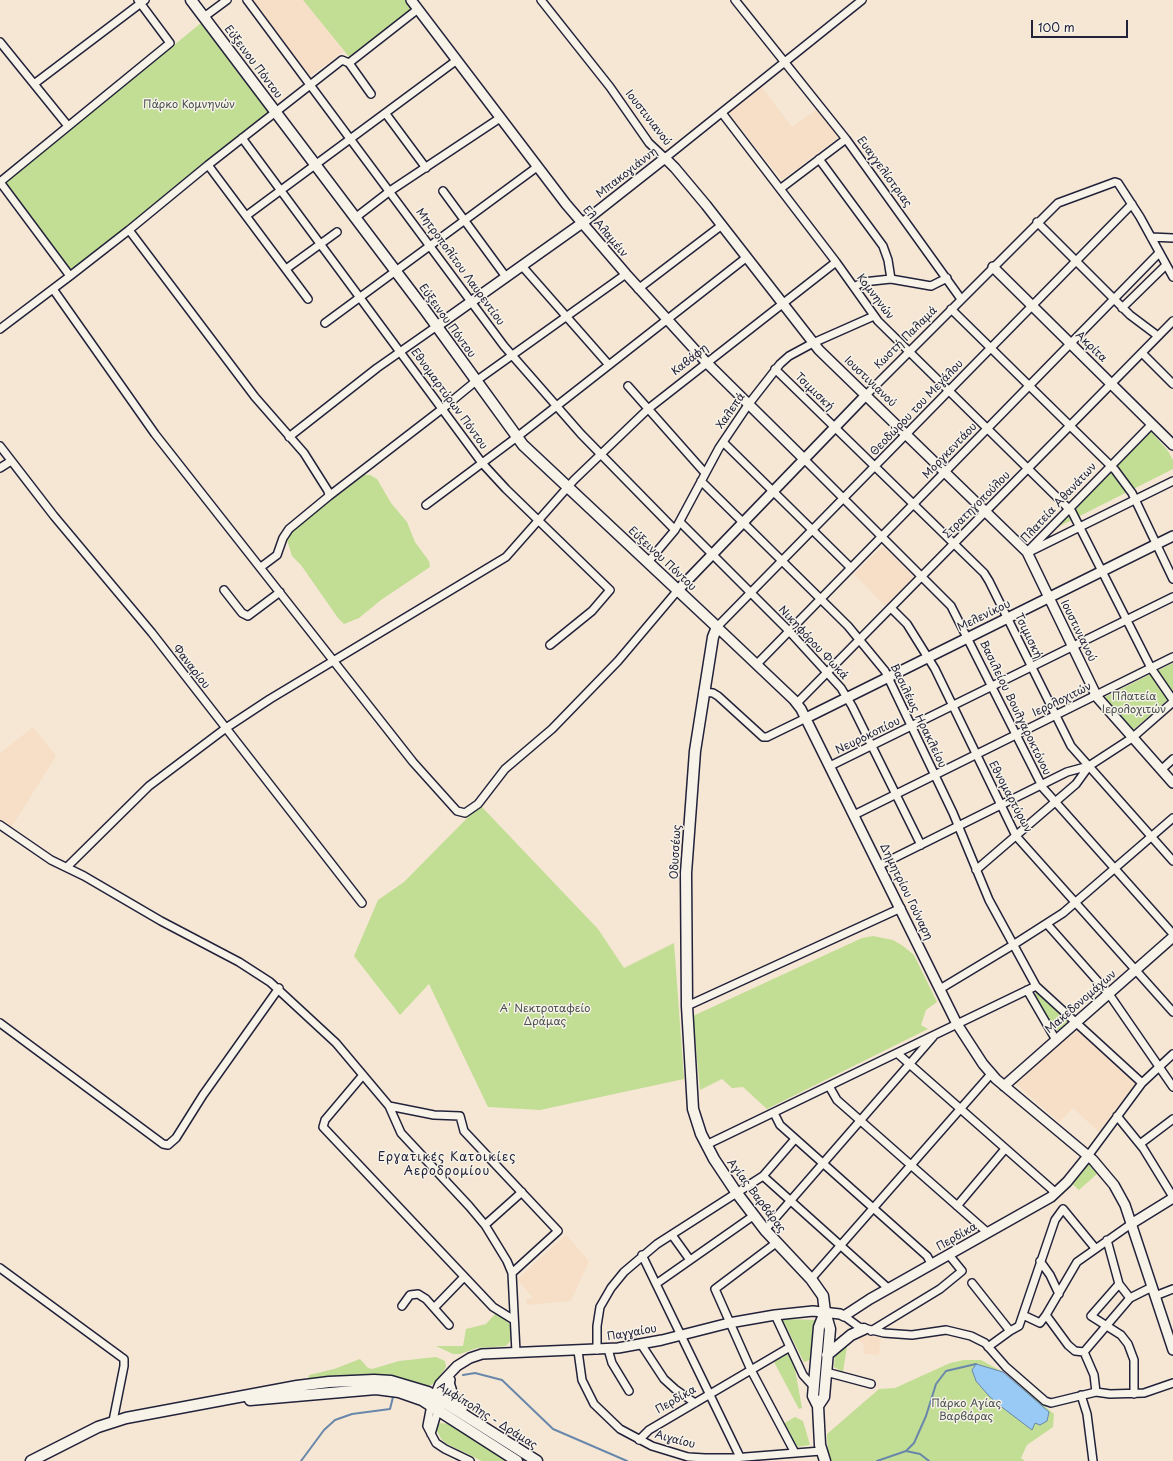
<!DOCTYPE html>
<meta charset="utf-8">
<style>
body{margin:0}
#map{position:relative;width:1173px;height:1461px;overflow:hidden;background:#f6e7d4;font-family:"Playpen Sans",sans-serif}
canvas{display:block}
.scale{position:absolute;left:1031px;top:20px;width:97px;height:18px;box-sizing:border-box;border:2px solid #22223b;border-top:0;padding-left:5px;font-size:12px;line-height:14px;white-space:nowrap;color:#22223b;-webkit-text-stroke:3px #f7f3e8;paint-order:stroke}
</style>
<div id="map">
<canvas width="1173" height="1461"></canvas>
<div class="scale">100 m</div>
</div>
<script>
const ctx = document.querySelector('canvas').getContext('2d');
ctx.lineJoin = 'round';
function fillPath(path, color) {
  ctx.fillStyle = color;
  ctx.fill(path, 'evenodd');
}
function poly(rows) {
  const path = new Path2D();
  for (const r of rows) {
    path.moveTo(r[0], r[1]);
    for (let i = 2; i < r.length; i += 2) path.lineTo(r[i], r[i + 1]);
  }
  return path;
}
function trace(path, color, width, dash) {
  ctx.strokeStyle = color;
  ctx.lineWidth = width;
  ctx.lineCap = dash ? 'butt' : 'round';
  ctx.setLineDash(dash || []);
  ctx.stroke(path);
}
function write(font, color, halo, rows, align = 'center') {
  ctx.font = font + ' "Playpen Sans",sans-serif';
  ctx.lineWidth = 3;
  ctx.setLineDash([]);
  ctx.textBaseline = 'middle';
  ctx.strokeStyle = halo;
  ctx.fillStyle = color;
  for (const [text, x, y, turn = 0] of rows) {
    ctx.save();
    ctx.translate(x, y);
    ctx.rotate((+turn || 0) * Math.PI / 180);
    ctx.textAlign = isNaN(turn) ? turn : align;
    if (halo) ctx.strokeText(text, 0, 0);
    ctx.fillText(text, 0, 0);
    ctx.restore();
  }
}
const built = poly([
 [252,0,303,0,344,51,310,76],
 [760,85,792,127,817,109,839,137,782,180,727,111],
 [883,546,914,577,885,606,854,574],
 [33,727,56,756,11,828,0,821,0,753],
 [1079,1028,1137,1082,1099,1132,1073,1108,1059,1122,1015,1083],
 [566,1235,589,1261,571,1301,527,1305,526,1299,533,1298,517,1279],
 [864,1335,881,1337,879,1355,863,1354,864,1346,858,1339]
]);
const green = poly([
 [303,0,407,0,413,8,350,58],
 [201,23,270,114,73,273,5,183],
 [1150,430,1168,451,1173,460,1173,469,1056,528,1054,527],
 [363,475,370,475,377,479,391,503,407,522,415,542,429,561,430,567,381,600,359,618,344,624,338,618,301,565,292,556,287,540,290,532],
 [1173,663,1173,695,1133,730,1105,697],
 [480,805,598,929,624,968,674,943,684,1079,540,1110,488,1107,429,984,400,1015,354,956,378,900,404,882],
 [873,936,893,940,903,946,914,955,937,1002,926,1010,921,1025,928,1029,767,1109,743,1087,732,1088,722,1079,700,1090,693,1016,862,938],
 [1037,992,1070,1021,1061,1031,1055,1029,1035,998,1034,995],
 [1087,1162,1098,1173,1079,1190,1071,1183],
 [495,1314,507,1321,511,1326,511,1340,506,1346,477,1348,460,1354,453,1354,436,1346,463,1346,466,1329,486,1324],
 [782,1319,818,1320,810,1360,804,1362],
 [847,1346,843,1372,834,1367,835,1355],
 [788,1354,795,1369,802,1408,799,1409,774,1362],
 [436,1357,445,1361,446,1367,435,1383,429,1386,392,1376,343,1375,308,1379,309,1375,334,1369,360,1359,368,1368,372,1369,399,1361],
 [964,1360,981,1360,1003,1372,1054,1414,1053,1427,1027,1445,1021,1458,1025,1461,831,1461,828,1456,827,1434,879,1389,895,1388,950,1363],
 [795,1417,803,1421,810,1445,796,1447,783,1424],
 [440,1423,449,1424,507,1461,482,1461,449,1445,442,1440,437,1431,438,1426]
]);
const water = poly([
 [976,1364,1003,1372,1049,1412,1047,1421,1040,1425,1035,1423,1032,1430,1003,1408,989,1396,976,1381,972,1370,976,1364]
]);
const stream = poly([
 [463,1375,475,1373,502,1380,553,1429,627,1461],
 [906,1451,920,1454,929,1461],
 [301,1461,324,1430,335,1420,352,1414,390,1409,393,1397],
 [877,1461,906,1451,914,1443,926,1416,936,1384,946,1371,976,1364]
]);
const street = poly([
 [247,0,504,346,581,434,675,530],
 [541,0,610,87,649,143,665,158,862,0],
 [735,0,846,139,961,299],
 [204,17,227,0],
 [0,42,68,126],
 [349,63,418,9],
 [34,84,145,0],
 [722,113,836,262,878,321,1072,512,1151,668,1173,700],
 [386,114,426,168],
 [242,138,482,463,506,489,610,590,592,611,550,645],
 [819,159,883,246,888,260,891,279],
 [208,165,308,299],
 [0,182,170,43,138,0],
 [0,182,70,276,0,329],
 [780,189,846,139],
 [443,191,506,277],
 [246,216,457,60],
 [355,218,390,191,500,118],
 [1037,222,1130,315,1158,336],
 [1151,237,1173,238],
 [522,266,609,365],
 [286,269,337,232],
 [70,276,129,230],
 [854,287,863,282,891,279,931,286,947,278],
 [53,289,155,434,413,762,457,811,465,813,478,804,505,769,552,729,618,661,678,590],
 [638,289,722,225],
 [1122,308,1166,265],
 [951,309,1115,470,1132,493,1173,579],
 [325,323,537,167],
 [1142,353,1173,384],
 [775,369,984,573,989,581,1071,746,1173,861],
 [628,386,705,473],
 [866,395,1058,203,1115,182,1118,183,1140,217,1173,277],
 [289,437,377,368,437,326],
 [723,442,851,568],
 [0,446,54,516,152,633,362,903],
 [804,459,951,606,1043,788,1173,934],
 [0,468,11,461],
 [701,481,848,626,885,671,953,813,989,900,1036,986,1142,1083],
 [329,496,442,409,476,381,626,274],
 [426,505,517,437,747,257],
 [680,522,789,631,841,688,852,706,921,845],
 [1031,551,1173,481],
 [1027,552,1152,424],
 [648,562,675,530,719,448,748,405,780,364,789,356,813,343,874,316],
 [261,567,277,555,283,538,289,529,329,496,328,491,304,453,255,397,129,230,208,165,342,60,349,63,371,94],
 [224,590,242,613,248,616,280,592],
 [891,608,907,624,935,669,1016,836,1173,1012],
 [717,627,1132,204],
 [757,664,1159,253],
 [703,692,713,693,718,696,763,737,767,737,806,718],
 [797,703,1173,321],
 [830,766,1173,597],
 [1161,770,1173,759],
 [854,815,1173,657],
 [0,825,51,860,84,876,161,921,239,962,270,982,336,1043,389,1106,434,1115,460,1116,464,1131,558,1231,512,1273],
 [880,865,1067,772,1089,766],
 [67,867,149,786,226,728,270,699,506,557,574,480,648,409,836,262],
 [976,870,1076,784,1089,766,1132,738,1173,702],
 [1047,924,1109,994,1173,1087],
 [940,989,1013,945,1063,913,1173,818],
 [1027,990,1056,1040],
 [687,1006,901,908],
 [0,1023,163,1144,168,1145,176,1138,203,1095,279,988],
 [897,1053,1056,1193],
 [363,1075,325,1120,323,1127,493,1307,514,1320],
 [829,1086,837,1100,988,1233],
 [389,1106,401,1133,469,1206,485,1225,507,1261,512,1273,516,1352],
 [774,1113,780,1125,927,1256,932,1265],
 [1117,1116,1143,1148,1173,1197],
 [1140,1144,1173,1119],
 [706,1145,1036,986],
 [1088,1156,1142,1083,1173,1054],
 [763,1176,889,1289],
 [957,1206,1005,1149],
 [485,1225,522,1192],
 [765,1230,933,1037],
 [672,1235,690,1260],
 [1107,1240,1119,1284,1130,1298],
 [776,1243,715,1289,751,1370,795,1453],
 [642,1255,740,1457],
 [1040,1261,1050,1275,1059,1294],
 [0,1268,124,1359,124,1366,113,1421],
 [811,1279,991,1074],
 [972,1283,1010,1331],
 [656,1284,753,1216],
 [1119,1284,1091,1316,1121,1335,1128,1344,1134,1360,1134,1394],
 [1155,1296,1173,1289],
 [402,1306,410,1295,418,1294,426,1299,449,1325],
 [434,1308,464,1277],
 [775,1315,803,1375,813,1386],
 [1023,1315,1040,1323,1046,1315,1068,1345,1075,1351,1084,1352],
 [1046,1315,1077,1262,1131,1224],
 [844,1316,859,1327,884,1333,912,1335,946,1330,971,1336,985,1343,1006,1367,1045,1401,1051,1403,1096,1392,1110,1394,1144,1393,1173,1383],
 [871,1331,940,1289,962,1271,949,1255],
 [641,1344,664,1379,675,1389,695,1403],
 [988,1347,1010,1331,1019,1326,1055,1220,1063,1209,1095,1248],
 [608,1349,612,1363,629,1391],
 [597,1350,597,1326,600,1307,611,1288,624,1272,657,1244,763,1176,795,1139],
 [578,1351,582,1380,594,1404,620,1429,652,1446,688,1457,705,1458,733,1458,821,1451],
 [1084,1352,1130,1298,1152,1287],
 [1084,1352,1094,1375,1096,1392],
 [826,1372,871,1384],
 [1081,1395,1087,1414,1093,1461],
 [431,1405,427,1426,436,1443,445,1449,470,1461],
 [431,1434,438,1410],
 [639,1440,649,1430,790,1347]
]);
const secondary = poly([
 [411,0,566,204,626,274,706,362,804,459],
 [993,267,1173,445],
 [437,326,585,221,665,158,675,168,706,205,819,350,1027,552,1097,697,1173,783],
 [678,590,866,395],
 [717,627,794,700,801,709,957,1024,983,1064,996,1079,1093,1160,1114,1185,1125,1205,1173,1350],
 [806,718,1173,536],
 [1004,1086,1173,937],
 [1131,1224,1173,1198],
 [432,1403,440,1384,457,1366,470,1358,482,1354,618,1348,662,1340,729,1323,775,1315,813,1311,840,1314,844,1316,870,1299,1051,1197,1067,1182,1088,1156],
 [440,1407,450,1380]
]);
const primary = poly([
 [191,0,425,310,523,445,717,627,713,637,695,751,686,873,687,1006,693,1109,701,1134,714,1159,736,1192,765,1230,811,1279,823,1296,825,1312,830,1329,824,1397,818,1406],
 [825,1312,819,1327,813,1396,818,1406,820,1445,825,1461],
 [827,1355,851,1335,864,1329],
 [449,1384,453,1397,462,1408],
 [250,1400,376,1389,399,1392,422,1400,517,1461],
 [31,1461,98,1427,126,1418,297,1386,329,1382,374,1380,391,1381,428,1392,537,1461]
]);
const streetNames = [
 ["Εύξεινου Πόντου",253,62,53],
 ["Ιουστινιανού",648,118,52],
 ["Ευαγγελίστριας",884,172,54],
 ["Μπακογιάννη",627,173,-38],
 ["Ελ Αλαμέιν",605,232,50],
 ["Μητροπολίτου Λαυρεντίου",460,267,54],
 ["Κομνηνών",875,297,53],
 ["Εύξεινου Πόντου",447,321,54],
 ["Κωστή Παλαμά",906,338,-45],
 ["Ακρίτα",1091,347,44],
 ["Καβάφη",690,360,-38],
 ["Ιουστινιανού",870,382,44],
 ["Τσιμισκή",814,392,44],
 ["Εθνομαρτύρων Πόντου",449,399,54],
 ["Θεοδώρου του Μεγάλου",917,408,-46],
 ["Χαλεπά",731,411,-55],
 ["Μοργκεντάου",950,451,-46],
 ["Πλατεία Αθανάτων",1059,503,-47],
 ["Στρατηγοπούλου",977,505,-45],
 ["Εύξεινου Πόντου",662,559,43],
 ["Μελενίκου",984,616,-26],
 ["Ιουστινιανού",1078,631,64],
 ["Τσιμισκή",1028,636,64],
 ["Νικηφόρου Φωκά",813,643,47],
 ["Φαναρίου",191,667,52],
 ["Ιερολοχιτών",1062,700,-26],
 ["Βασιλείου Βουλγαροκτόνου",1015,708,64],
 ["Βασιλέως Ηρακλείου",918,716,64],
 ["Νευροκοπίου",868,736,-26],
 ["Εθνομαρτύρων",1010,797,62],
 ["Οδυσσέως",676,852,-87],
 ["Δημητρίου Γούναρη",906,892,64],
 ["Μακεδονομάχων",1081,1002,-41],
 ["Αγίας Βαρβάρας",756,1196,53],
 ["Περδίκα",957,1237,-30],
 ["Παγγαίου",632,1333,-10],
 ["Περδίκα",676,1400,-30],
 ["Αμφίπολης - Δράμας",487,1416,32],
 ["Αιγαίου",675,1440,15]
];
const parkNames = [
 ["Πάρκο Κομνηνών",189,105],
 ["Πλατεία",1134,697],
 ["Ιερολοχιτών",1134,710],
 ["Α' Νεκτροταφείο",545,1009],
 ["Δράμας",545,1022],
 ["Πάρκο Αγίας",966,1404],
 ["Βαρβάρας",966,1417]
];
const neighbourhoodNames = [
 ["Εργατικές Κατοικίες",447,1158],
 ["Αεροδρομίου",447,1172]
];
fillPath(built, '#f6dfc6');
fillPath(green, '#c2dd94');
fillPath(water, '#99caf5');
trace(water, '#6987ab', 1);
trace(stream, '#6987ab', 2);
trace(street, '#22223b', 10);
trace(secondary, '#22223b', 12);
trace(primary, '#22223b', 13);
trace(street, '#f7f3e8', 7);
trace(secondary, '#f7f3e8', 9);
trace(primary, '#f7f3e8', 10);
write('11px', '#22223b', '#f7f3e8', streetNames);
write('11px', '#4a5151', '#f7f3e8', parkNames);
ctx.letterSpacing = '1px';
write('12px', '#22223b', '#f7f3e8', neighbourhoodNames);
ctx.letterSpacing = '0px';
</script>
